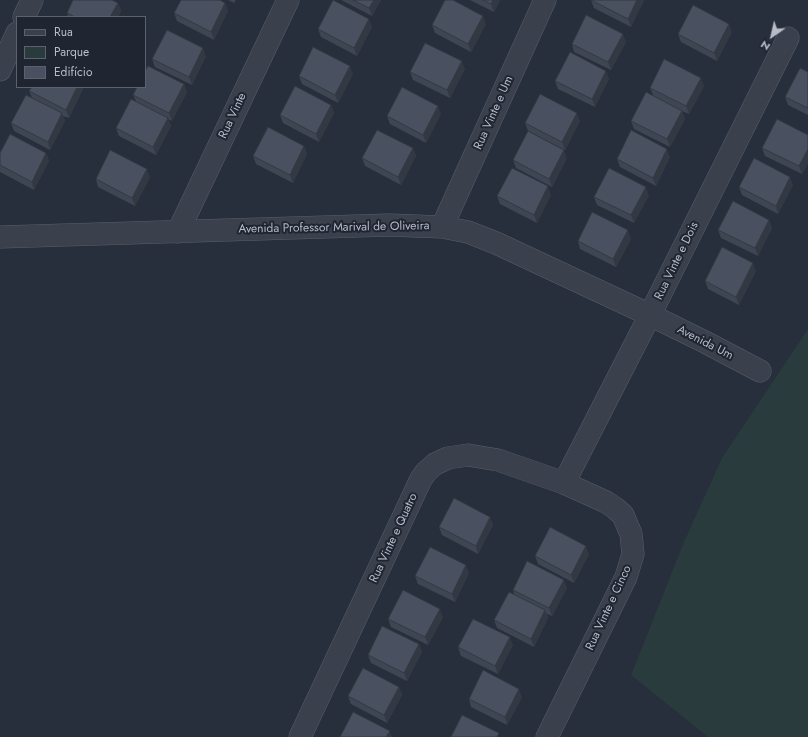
<!DOCTYPE html>
<meta charset="utf-8">
<style>
body{margin:0}
#map{position:relative;width:808px;height:737px;overflow:hidden;background:#272e3c;font-family:Jost,sans-serif}
canvas{display:block}
.legend{position:absolute;left:16px;top:16px;width:130px;height:72px;box-sizing:border-box;background:#202532;border:1px solid #5c616e;margin:0;padding:5px 7px;list-style:none;font-size:12px;color:#b7bcc7}
.legend li{display:flex;align-items:center;gap:8px;height:20px}
.legend b{width:20px;border:1px solid #5c616e}
.north{position:absolute;left:752px;top:16px;width:40px;height:40px;-webkit-text-stroke:3px #202532;paint-order:stroke;rotate:214deg;font-size:11px;font-weight:700;line-height:16px;text-align:center;color:#b7bcc7}
.north::after{content:'';display:block;margin:auto;width:14px;height:18px;background:#b7bcc7;clip-path:polygon(50% 0,100% 100%,50% 72%,0 100%)}
</style>
<div id="map">
<canvas width="808" height="737"></canvas>
<ul class="legend">
<li><b style="height:5px;background:#3b404d"></b>Rua</li>
<li><b style="height:11px;background:#2a3b3e"></b>Parque</li>
<li><b style="height:11px;background:#495160"></b>Edifício</li>
</ul>
<div class="north">N</div>
</div>
<script>
const ctx = document.querySelector('canvas').getContext('2d');
ctx.lineJoin = 'round';
function fillPath(path, color) {
  ctx.fillStyle = color;
  ctx.fill(path, 'evenodd');
}
function poly(rows) {
  const path = new Path2D();
  for (const r of rows) {
    path.moveTo(r[0], r[1]);
    for (let i = 2; i < r.length; i += 2) path.lineTo(r[i], r[i + 1]);
  }
  return path;
}
function trace(path, color, width, dash) {
  ctx.strokeStyle = color;
  ctx.lineWidth = width;
  ctx.lineCap = dash ? 'butt' : 'round';
  ctx.setLineDash(dash || []);
  ctx.stroke(path);
}
function write(font, color, halo, rows, align = 'center') {
  ctx.font = font + ' Jost,sans-serif';
  ctx.lineWidth = 4;
  ctx.setLineDash([]);
  ctx.textBaseline = 'middle';
  ctx.strokeStyle = halo;
  ctx.fillStyle = color;
  for (const [text, x, y, turn = 0] of rows) {
    ctx.save();
    ctx.translate(x, y);
    ctx.rotate((+turn || 0) * Math.PI / 180);
    ctx.textAlign = isNaN(turn) ? turn : align;
    if (halo) ctx.strokeText(text, 0, 0);
    ctx.fillText(text, 0, 0);
    ctx.restore();
  }
}
const green = poly([
 [808,329,808,737,708,737,631,675,684,542,722,458]
]);
const minor = poly([
 [24,17,32,0],
 [0,70,17,33],
 [442,227,545,0],
 [178,232,288,0],
 [0,237,389,225,442,227,468,232,496,243,650,315,705,342,760,371],
 [564,483,650,315,788,38],
 [300,737,421,479,426,472,435,464,448,458,468,455,498,460,564,483,606,502,615,508,623,515,631,534,633,554,626,577,547,737]
]);
const wall = poly([
 [228,0,236,0,234,3],
 [341,0,381,0,372,16],
 [470,0,500,0,494,12],
 [591,0,644,0,631,27,594,8],
 [118,3,121,11,118,17,68,17,67,13],
 [225,3,228,11,214,40,177,21,174,13],
 [486,24,471,52,435,33,432,25],
 [372,27,357,56,321,37,318,29],
 [732,32,717,61,681,42,678,34],
 [626,42,611,70,574,52,572,44],
 [206,56,192,85,155,67,152,59],
 [465,69,450,98,413,80,410,72],
 [808,72,808,115,788,105,785,97],
 [353,74,338,103,302,84,299,76],
 [609,79,595,107,558,89,555,81],
 [184,84,187,92,172,121,168,119,171,126,156,155,119,136,116,128,136,101,133,95],
 [704,86,689,114,682,111,685,119,670,147,634,129,631,121,653,95,650,88],
 [32,87,82,87,83,89,69,118,63,116,65,121,50,150,14,131,11,123,32,98,29,91],
 [331,105,334,113,319,142,283,123,280,115],
 [441,114,426,143,390,124,387,116],
 [580,121,565,150,528,131,525,123],
 [808,135,808,163,802,174,765,156,762,148],
 [304,146,307,154,293,183,256,164,253,156],
 [413,148,416,156,401,185,365,166,362,158],
 [0,153,46,153,49,161,34,190,0,172],
 [670,157,656,186,620,167,617,159],
 [567,158,552,187,516,168,513,160],
 [150,177,135,206,98,187,96,179],
 [793,185,778,214,742,195,739,187],
 [551,195,537,223,500,204,497,196],
 [649,195,634,223,597,205,594,197],
 [769,220,772,228,758,256,721,238,718,230],
 [631,239,616,267,580,249,578,241],
 [756,271,739,305,708,289,705,281],
 [490,517,493,525,478,554,442,535,439,527],
 [589,554,574,583,538,564,535,556],
 [469,573,455,602,418,584,415,576],
 [567,588,552,616,547,614,548,618,534,647,497,628,494,620,514,594,513,590],
 [443,617,428,645,391,627,388,619],
 [419,644,422,652,407,681,371,663,368,655],
 [513,645,498,674,461,656,458,647],
 [399,687,402,695,387,723,351,704,348,696],
 [522,697,507,725,471,707,469,699]
]);
const shadedWall = poly([
 [374,0,381,0,372,16,369,8],
 [493,0,500,0,494,12,491,4],
 [637,0,644,0,631,27,628,19],
 [118,3,121,11,118,17,110,17],
 [225,3,228,11,214,40,211,32],
 [483,16,486,24,471,52,468,44],
 [369,19,372,27,357,56,354,48],
 [729,24,732,32,717,61,714,53],
 [623,34,626,42,611,70,608,62],
 [203,48,206,56,192,85,189,77],
 [462,61,465,69,450,98,447,90],
 [350,66,353,74,338,103,335,95],
 [606,71,609,79,595,107,592,99],
 [701,78,704,86,689,114,686,106],
 [184,84,187,92,172,121,169,113],
 [77,87,82,87,83,89,69,118,66,110],
 [331,105,334,113,319,142,316,134],
 [438,106,441,114,426,143,423,135],
 [682,111,685,119,670,147,667,139],
 [62,113,65,121,50,150,48,142],
 [577,113,580,121,565,150,562,142],
 [168,118,171,126,156,155,153,147],
 [304,146,307,154,293,183,290,175],
 [413,148,416,156,401,185,398,177],
 [667,149,670,157,656,186,653,178],
 [808,149,808,163,802,174,799,166],
 [564,150,567,158,552,187,549,179],
 [46,153,49,161,34,190,32,182],
 [147,169,150,177,135,206,132,198],
 [790,177,793,185,778,214,776,206],
 [548,186,551,195,537,223,534,215],
 [646,187,649,195,634,223,631,215],
 [769,220,772,228,758,256,755,248],
 [628,230,631,239,616,267,613,259],
 [753,263,756,271,739,305,736,297],
 [490,517,493,525,478,554,476,546],
 [586,546,589,554,574,583,571,575],
 [466,565,469,573,455,602,452,594],
 [564,580,567,588,552,616,549,608],
 [440,609,443,617,428,645,425,637],
 [545,610,548,618,534,647,531,639],
 [510,637,513,645,498,674,495,666],
 [419,644,422,652,407,681,404,673],
 [399,687,402,695,387,723,384,715],
 [519,689,522,697,507,725,505,717],
 [390,731,392,737,386,737]
]);
const building = poly([
 [73,0,112,0,118,3,110,17,75,17,67,13,73,0],
 [181,0,220,0,225,3,211,32,174,13,181,0],
 [333,0,369,19,354,48,318,29,333,0],
 [353,0,374,0,369,8,353,0],
 [445,0,453,0,483,16,468,44,432,25,445,0],
 [483,0,493,0,491,4,483,0],
 [591,0,637,0,628,19,591,0],
 [693,5,729,24,714,53,678,34,693,5],
 [586,15,623,34,608,62,572,44,586,15],
 [167,30,203,48,189,77,152,59,167,30],
 [425,43,462,61,447,90,410,72,425,43],
 [313,47,350,66,335,95,299,76,313,47],
 [570,52,606,71,592,99,555,81,570,52],
 [664,59,701,78,686,106,650,88,664,59],
 [148,66,184,84,169,113,133,95,137,87,145,87,145,71,148,66],
 [800,68,808,72,808,108,785,97,800,68],
 [295,86,331,105,316,134,280,115,295,86],
 [32,87,77,87,66,110,29,91,32,87],
 [402,87,438,106,423,135,387,116,402,87],
 [646,92,682,111,667,139,631,121,646,92],
 [540,94,577,113,562,142,525,123,540,94],
 [26,95,62,113,48,142,11,123,26,95],
 [131,99,168,118,153,147,116,128,131,99],
 [777,119,808,135,808,149,799,166,762,148,777,119],
 [268,127,304,146,290,175,253,156,268,127],
 [377,130,413,148,398,177,362,158,377,130],
 [631,130,667,149,653,178,617,159,631,130],
 [528,131,564,150,549,179,513,160,528,131],
 [10,134,46,153,32,182,0,165,0,153,10,134],
 [110,150,147,169,132,198,96,179,110,150],
 [754,158,790,177,776,206,739,187,754,158],
 [512,168,548,186,534,215,497,196,512,168],
 [609,168,646,187,631,215,594,197,609,168],
 [733,201,769,220,755,248,718,230,733,201],
 [592,212,628,230,613,259,578,241,592,212],
 [722,247,753,263,736,297,705,281,722,247],
 [454,498,490,517,476,546,439,527,454,498],
 [550,527,586,546,571,575,535,556,550,527],
 [430,547,466,565,452,594,415,576,430,547],
 [527,561,564,580,549,608,513,590,527,561],
 [403,590,440,609,425,637,388,619,403,590],
 [509,592,545,610,531,639,494,620,509,592],
 [473,619,510,637,495,666,458,647,473,619],
 [382,626,419,644,404,673,368,655,382,626],
 [363,668,399,687,384,715,348,696,363,668],
 [483,670,519,689,505,717,469,699,483,670],
 [353,712,390,731,386,737,340,737,353,712],
 [462,715,499,733,497,737,451,737,462,715]
]);
const streetNames = [
 ["Rua Vinte e Um",494,113,-66],
 ["Rua Vinte",233,116,-65],
 ["Avenida Professor Marival de Oliveira",334,228,-1],
 ["Rua Vinte e Dois",677,261,-64],
 ["Avenida Um",705,343,27],
 ["Rua Vinte e Quatro",394,538,-65],
 ["Rua Vinte e Cinco",609,608,-65]
];
fillPath(green, '#2a3b3e');
trace(minor, '#595e6a', 23);
trace(minor, '#3b404d', 22);
fillPath(wall, '#3f4653');
fillPath(shadedWall, '#333943');
fillPath(building, '#495160');
trace(building, '#333943', 1);
write('12px', '#b7bcc7', '#202532', streetNames);
</script>
